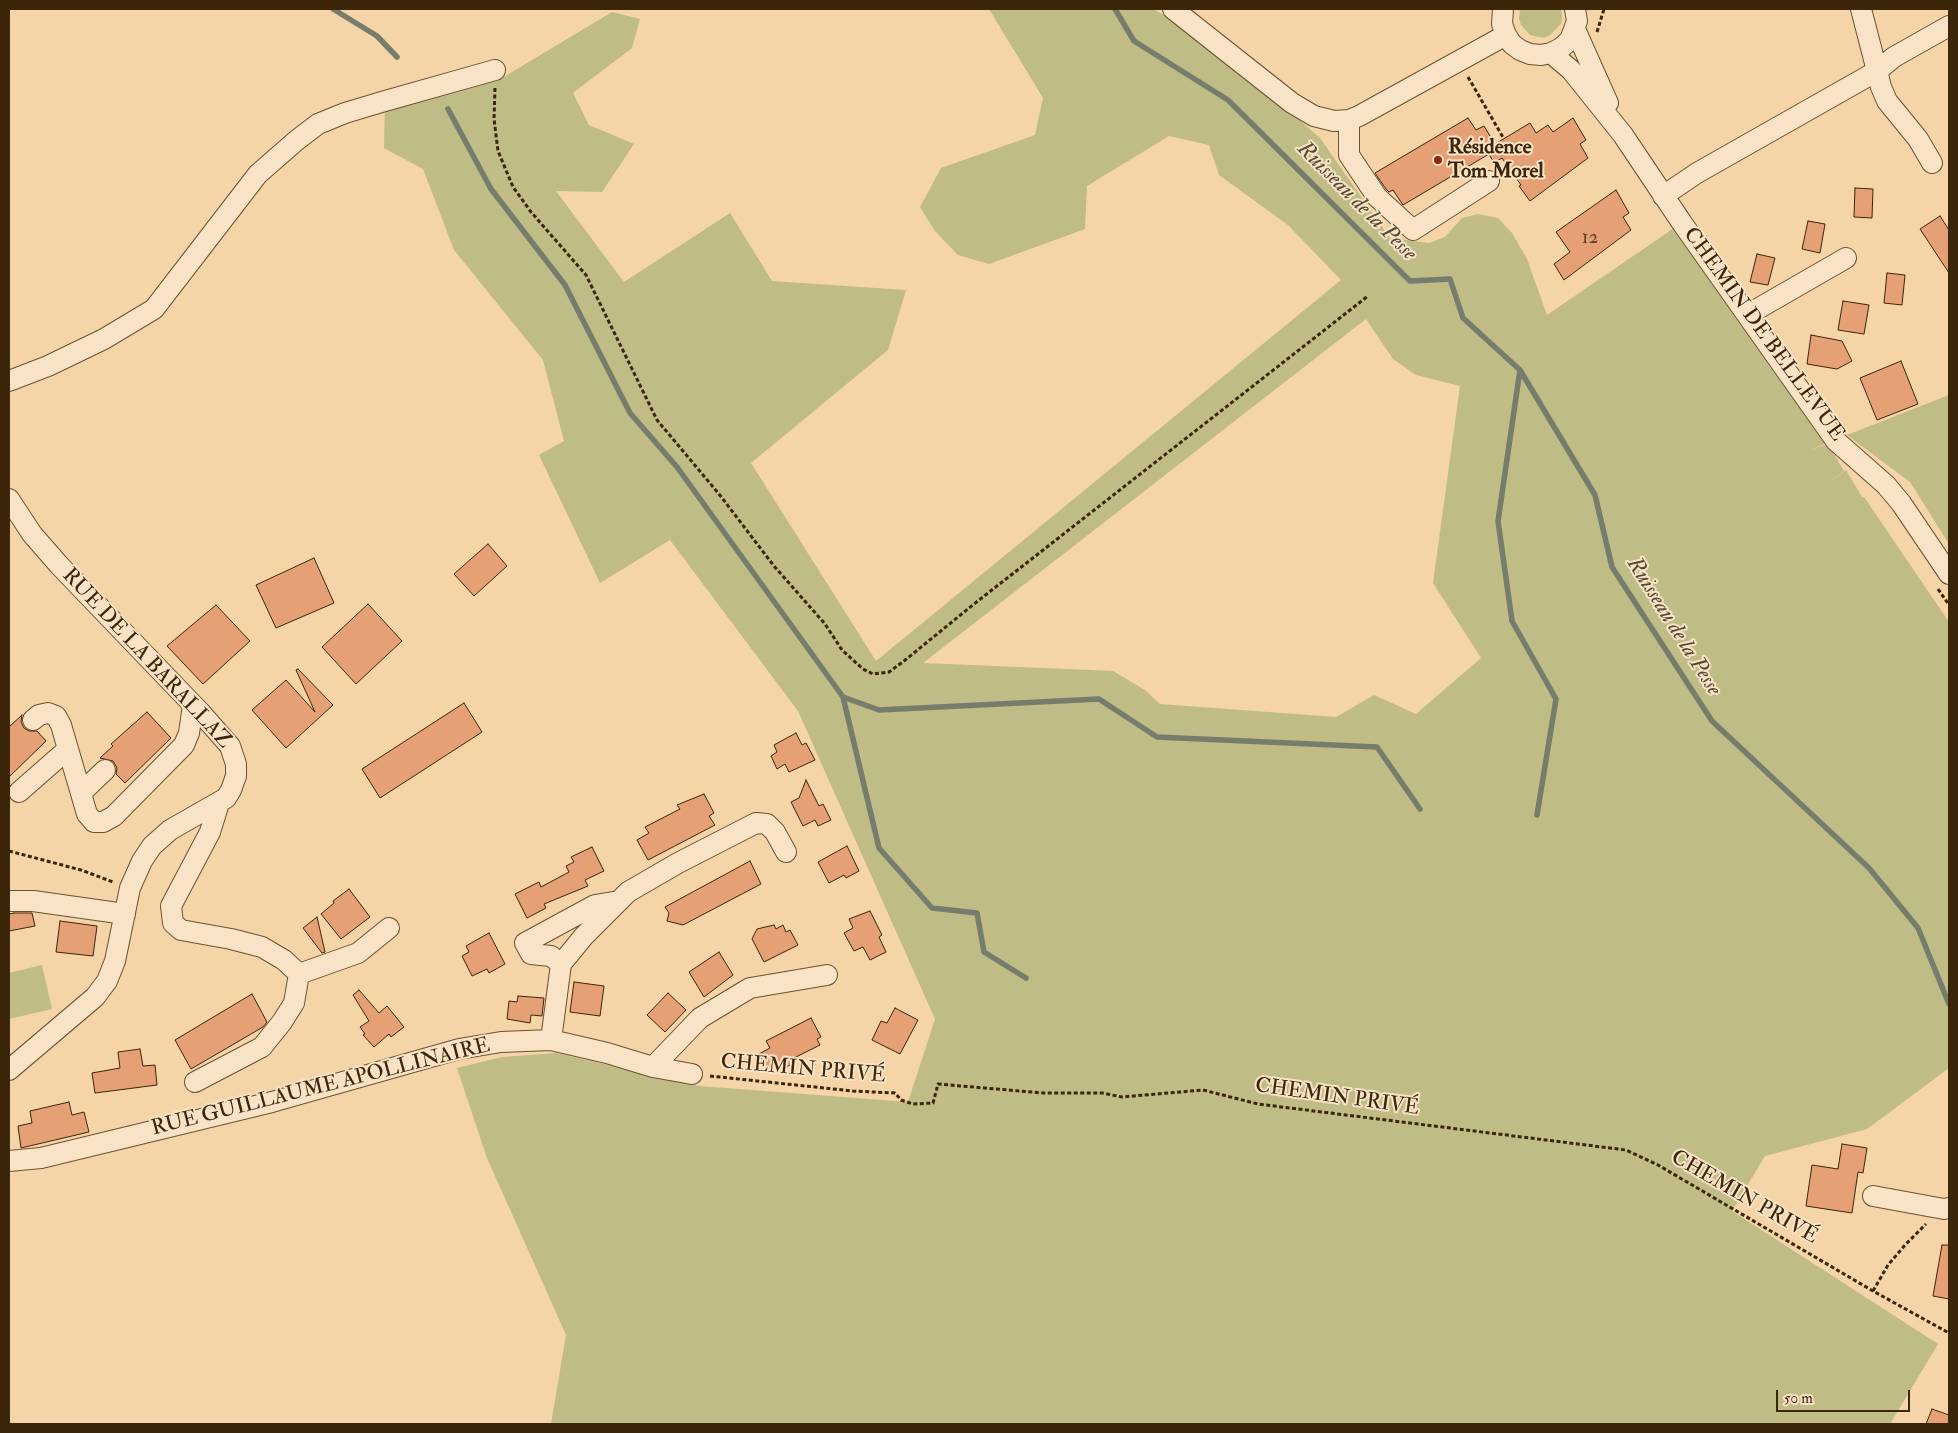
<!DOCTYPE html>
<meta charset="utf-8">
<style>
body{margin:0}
#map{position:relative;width:1958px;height:1433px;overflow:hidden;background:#f5d4a7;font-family:"IM FELL Double Pica",serif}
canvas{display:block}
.frame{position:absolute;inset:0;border:10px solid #3b260a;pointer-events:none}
.scale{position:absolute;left:1776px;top:1390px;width:134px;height:22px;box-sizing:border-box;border:2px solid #3b260a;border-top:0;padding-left:6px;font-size:15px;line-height:18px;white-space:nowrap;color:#3b260a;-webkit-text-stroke:4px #f8e3c6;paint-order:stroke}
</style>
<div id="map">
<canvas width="1958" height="1433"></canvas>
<div class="frame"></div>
<div class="scale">50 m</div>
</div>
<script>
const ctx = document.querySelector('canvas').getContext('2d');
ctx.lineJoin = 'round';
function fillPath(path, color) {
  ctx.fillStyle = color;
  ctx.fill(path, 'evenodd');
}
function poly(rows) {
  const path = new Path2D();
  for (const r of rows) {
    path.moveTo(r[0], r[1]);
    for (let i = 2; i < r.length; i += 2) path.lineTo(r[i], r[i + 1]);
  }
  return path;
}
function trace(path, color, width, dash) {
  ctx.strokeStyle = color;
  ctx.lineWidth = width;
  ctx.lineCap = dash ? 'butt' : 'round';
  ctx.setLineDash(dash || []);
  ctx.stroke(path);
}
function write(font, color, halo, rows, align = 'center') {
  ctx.font = font + ' "IM FELL Double Pica",serif';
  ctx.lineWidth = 4;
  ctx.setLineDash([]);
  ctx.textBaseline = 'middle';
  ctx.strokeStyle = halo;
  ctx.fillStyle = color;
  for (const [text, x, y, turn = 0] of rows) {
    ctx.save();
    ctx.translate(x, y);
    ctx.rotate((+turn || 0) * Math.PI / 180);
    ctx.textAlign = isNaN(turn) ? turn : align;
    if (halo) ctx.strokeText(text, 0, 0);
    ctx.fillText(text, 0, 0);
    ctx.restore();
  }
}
const green = poly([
 [989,9,1152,9,1179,22,1247,74,1320,138,1390,238,1429,243,1445,237,1462,218,1478,214,1498,218,1512,233,1527,259,1547,315,1677,226,1827,443,1810,450,1828,444,1844,471,1822,488,1846,470,1862,497,1861,498,1864,497,1949,622,1949,1068,1867,1129,1765,1156,1732,1211,1938,1344,1890,1424,551,1424,566,1335,487,1158,457,1068,502,1057,556,1053,700,1086,908,1102,935,1019,798,711,670,540,600,583,539,455,564,441,543,360,454,250,423,169,384,148,385,101,502,78,612,12,640,19,632,48,573,93,589,125,634,144,602,192,556,191,624,282,730,213,772,281,906,290,888,350,751,463,876,661,1341,280,1288,225,1219,175,1209,145,1169,136,1087,186,1085,229,989,264,958,255,935,231,920,207,941,168,1035,135,1043,98],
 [1366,319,1393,359,1416,375,1460,386,1433,583,1481,658,1416,714,1374,695,1336,717,1160,704,1145,690,1113,671,923,663],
 [1520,9,1561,9,1562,17,1561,24,1550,35,1544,38,1530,35,1521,25,1519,19],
 [1949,395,1949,544,1910,482,1847,435],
 [42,965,52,1009,9,1019,9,973]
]);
const stream = poly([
 [333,9,377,36,397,57],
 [1115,9,1134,41,1228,100,1410,281,1450,279,1463,318,1520,370,1595,495,1612,567,1712,721,1869,868,1918,928,1949,1004],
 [448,109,491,189,565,285,630,413,677,467,843,697,879,710,1099,699,1157,737,1377,747,1420,809],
 [1520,370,1498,521,1512,621,1556,699,1537,815],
 [843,697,879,848,932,908,977,913,984,952,1026,978]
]);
const building = poly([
 [1468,118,1476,130,1484,126,1495,144,1530,123,1536,133,1548,125,1553,132,1573,118,1586,140,1580,144,1588,158,1530,201,1519,186,1521,185,1502,158,1494,163,1489,154,1403,205,1393,190,1389,192,1386,189,1375,173,1468,118],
 [1855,188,1873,189,1872,218,1854,217,1855,188],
 [1616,190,1629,213,1623,217,1631,230,1564,280,1554,264,1570,252,1556,232,1616,190],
 [1940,216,1949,230,1949,273,1920,229,1940,216],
 [1808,221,1825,224,1820,253,1802,249,1808,221],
 [1757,254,1775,258,1768,285,1750,282,1757,254],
 [1887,273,1905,275,1902,305,1884,303,1887,273],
 [1843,301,1869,305,1864,334,1838,330,1843,301],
 [1811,335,1842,341,1852,361,1837,369,1807,364,1811,335],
 [1901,361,1918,404,1877,420,1860,378,1901,361],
 [488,544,507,566,474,596,454,574,488,544],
 [314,558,334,603,276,628,256,585,314,558],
 [368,604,402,641,356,684,322,647,368,604],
 [216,605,250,641,203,684,167,646,216,605],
 [298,669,333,705,286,748,252,710,286,680,315,712,296,670,298,669],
 [464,703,482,732,380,798,362,769,464,703],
 [147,712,171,738,125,783,116,774,117,768,113,761,100,758,113,746,111,744,147,712],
 [22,715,21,722,24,728,29,731,37,731,46,741,9,777,9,727,22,715],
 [796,733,802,745,806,743,815,760,789,772,785,764,777,769,771,756,777,752,774,745,796,733],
 [806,780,819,806,823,804,831,820,818,826,815,820,803,826,791,802,799,798,806,780],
 [704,794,714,813,709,816,715,825,648,860,637,840,649,833,645,827,680,809,677,805,704,794],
 [847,846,859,871,846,878,844,875,829,883,818,862,847,846],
 [592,847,604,871,585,880,588,886,544,904,546,908,527,918,515,894,539,882,541,887,569,872,566,866,574,862,571,857,592,847],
 [750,861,761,884,683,925,667,921,669,913,665,907,750,861],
 [349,889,370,917,341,939,321,914,334,903,333,901,349,889],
 [870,911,882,935,879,937,886,952,870,960,863,947,854,951,844,933,853,928,849,919,870,911],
 [14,913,32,913,35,926,9,931,9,914,14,913],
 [317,917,325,952,322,953,303,928,317,917],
 [60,921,97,926,93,956,56,952,60,921],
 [774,925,776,929,783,925,786,932,790,930,798,945,764,962,752,939,757,929,774,925],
 [489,933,505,964,489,973,487,969,472,976,462,956,469,952,466,946,489,933],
 [719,952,733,975,704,997,689,972,719,952],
 [574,982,604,986,600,1016,570,1012,574,982],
 [359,990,379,1013,387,1006,404,1027,391,1037,389,1034,374,1047,363,1035,365,1034,360,1027,369,1021,353,995,359,990],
 [668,993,686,1010,665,1032,647,1015,668,993],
 [252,994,267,1022,263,1027,191,1069,175,1040,252,994],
 [518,996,544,998,542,1016,531,1015,530,1023,507,1019,509,1001,517,1002,518,996],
 [895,1008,918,1020,900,1054,872,1040,881,1021,887,1023,895,1008],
 [811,1018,821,1037,817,1039,820,1045,794,1058,796,1062,782,1069,765,1066,759,1054,770,1048,766,1041,811,1018],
 [140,1049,143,1066,155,1065,157,1085,95,1093,92,1073,120,1068,118,1052,140,1049],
 [69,1102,72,1115,84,1112,89,1132,21,1148,18,1126,32,1123,30,1111,69,1102],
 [1842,1144,1867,1148,1863,1173,1858,1172,1852,1213,1806,1206,1812,1165,1838,1169,1842,1144],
 [1942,1245,1949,1245,1949,1299,1933,1296,1942,1245],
 [1932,1409,1949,1415,1949,1424,1926,1424,1932,1409]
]);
const path = poly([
 [1597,32,1604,9],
 [1468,77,1504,139],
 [495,88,494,119,498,151,513,187,531,212,586,275,657,420,719,494,774,566,825,624,842,650,863,669,873,674,889,672,904,661,974,604,1368,296],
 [1938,589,1949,605],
 [9,851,81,870,113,882],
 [710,1076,853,1091,895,1093,901,1100,913,1104,933,1103,938,1084,1043,1093,1102,1093,1122,1097,1203,1090,1258,1104,1626,1150,1658,1165,1873,1291,1949,1333],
 [1873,1291,1888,1265,1905,1245,1926,1224]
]);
const minor = poly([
 [1173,9,1292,103,1314,116,1334,121,1349,120,1359,116,1506,35],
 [1503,9,1502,24,1506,35,1512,44,1520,50,1530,54,1541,55,1551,53,1561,48,1570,40,1577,21,1575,9],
 [1575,29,1608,103],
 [1551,53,1571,70,1623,135,1682,223,1836,441,1886,485,1901,503,1949,574],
 [1349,120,1349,155,1377,197,1413,230,1489,181],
 [1932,163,1918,139,1887,101,1881,87,1877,71,1894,57,1949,26],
 [1663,196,1697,173,1877,71,1861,9],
 [1747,315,1846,258],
 [9,381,48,366,104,339,154,309,258,174,297,140,318,124,345,113,385,101,495,70],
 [9,499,32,534,59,565,201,713,230,746,236,764,236,776,231,790,226,798,170,830,152,846,142,861,130,888,115,961,107,981,95,997,9,1070],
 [33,720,39,715,48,713,56,716,61,725,87,814,94,822,103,822,114,816,184,745,189,733,193,705],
 [19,792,68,749],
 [81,793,105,770],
 [219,803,210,832,171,906,173,923,181,930,231,939,262,947,284,960,299,974],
 [9,901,33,901,125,914],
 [561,964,551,956,531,954,525,943,595,905,619,901],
 [299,974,358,953,389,928],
 [551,1040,561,964,584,936,628,892,678,863,756,823,767,824,775,832,786,852],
 [653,1067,700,1018,750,988,827,975],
 [195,1082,262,1047,282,1022,294,1003,299,974],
 [9,1161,41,1158,272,1102,459,1049,501,1042,551,1040,607,1053,653,1067,692,1074],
 [1873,1196,1944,1209,1949,1208]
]);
const markers = [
 [1438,160,5,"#8f2418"]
];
const numberNames = [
 ["12",1590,239]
];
const poiNames = [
 ["Résidence",1448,148],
 ["Tom Morel",1448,172]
];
const streetNames = [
 ["CHEMIN DE BELLEVUE",1763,335,54],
 ["RUE DE LA BARALLAZ",146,659,47],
 ["CHEMIN PRIVÉ",803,1070,5],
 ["RUE GUILLAUME APOLLINAIRE",321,1088,-14],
 ["CHEMIN PRIVÉ",1337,1098,8],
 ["CHEMIN PRIVÉ",1744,1198,30]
];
const waterNames = [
 ["Ruisseau de la Pesse",1356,202,45],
 ["Ruisseau de la Pesse",1673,627,58]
];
fillPath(green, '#bfbc85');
trace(stream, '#767d6c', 5.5);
fillPath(building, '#e5a075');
trace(building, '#3b260a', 1);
trace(minor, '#6a5231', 22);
trace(path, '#3b260a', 3, [4, 2.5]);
trace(minor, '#f8e3c6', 20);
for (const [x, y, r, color] of markers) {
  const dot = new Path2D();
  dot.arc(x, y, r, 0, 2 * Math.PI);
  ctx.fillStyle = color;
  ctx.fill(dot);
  trace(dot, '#f8e3c6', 2);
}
write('19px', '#664425', null, numberNames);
write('bold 21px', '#3b260a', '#f8e3c6', poiNames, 'left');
write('21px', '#3b260a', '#f8e3c6', streetNames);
write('italic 22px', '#544a33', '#f8e3c6', waterNames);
</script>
